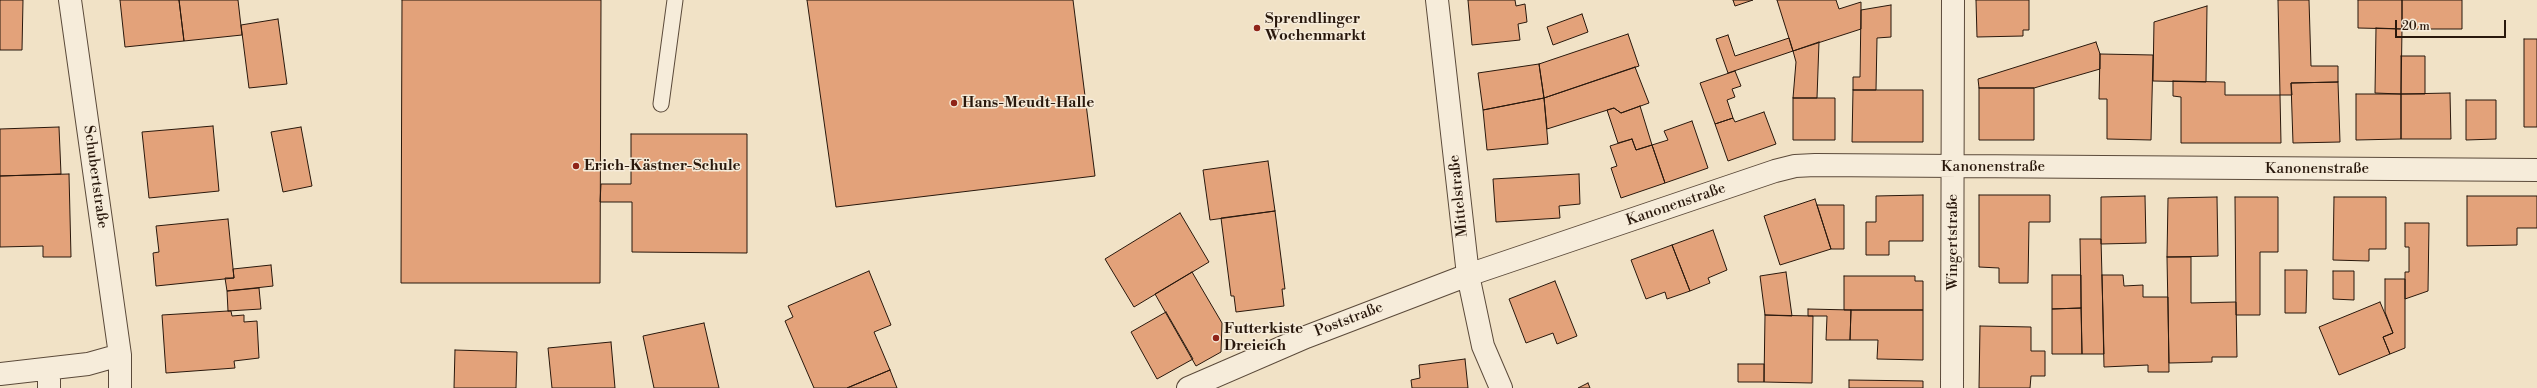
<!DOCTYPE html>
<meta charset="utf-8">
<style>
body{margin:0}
#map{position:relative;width:2537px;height:388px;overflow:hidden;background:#f1e2c6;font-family:"Libre Bodoni",serif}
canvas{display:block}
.scale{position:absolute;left:2395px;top:20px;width:111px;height:18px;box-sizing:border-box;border:2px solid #29180c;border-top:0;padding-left:5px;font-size:12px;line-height:14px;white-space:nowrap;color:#29180c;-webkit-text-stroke:3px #f6ecda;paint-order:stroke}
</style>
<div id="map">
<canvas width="2537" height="388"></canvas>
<div class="scale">20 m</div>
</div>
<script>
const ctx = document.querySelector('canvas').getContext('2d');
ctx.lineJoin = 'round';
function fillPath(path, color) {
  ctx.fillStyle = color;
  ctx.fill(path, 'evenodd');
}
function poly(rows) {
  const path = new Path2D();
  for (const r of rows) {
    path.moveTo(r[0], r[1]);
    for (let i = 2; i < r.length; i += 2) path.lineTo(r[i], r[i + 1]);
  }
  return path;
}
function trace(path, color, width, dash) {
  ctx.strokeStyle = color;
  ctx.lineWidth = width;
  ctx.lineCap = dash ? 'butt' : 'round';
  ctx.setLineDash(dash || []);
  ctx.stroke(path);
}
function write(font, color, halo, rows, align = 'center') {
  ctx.font = font + ' "Libre Bodoni",serif';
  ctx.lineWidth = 3;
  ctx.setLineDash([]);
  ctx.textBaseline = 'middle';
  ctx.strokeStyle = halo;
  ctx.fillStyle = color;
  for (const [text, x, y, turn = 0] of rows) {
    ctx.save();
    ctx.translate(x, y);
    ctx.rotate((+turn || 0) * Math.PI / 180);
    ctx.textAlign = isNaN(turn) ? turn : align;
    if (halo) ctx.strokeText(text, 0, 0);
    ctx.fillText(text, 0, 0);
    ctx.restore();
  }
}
const building = poly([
 [0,0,23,0,22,50,0,50,0,0],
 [120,0,179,0,184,41,125,47,120,0],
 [179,0,238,0,242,35,184,41,179,0],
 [402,0,601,0,600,283,401,283,402,0],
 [807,0,1073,0,1095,176,836,207,807,0],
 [1468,0,1515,0,1516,6,1525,4,1527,22,1518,24,1520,40,1472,45,1468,0],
 [1733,0,1753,0,1735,6,1733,0],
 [1777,0,1836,0,1839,9,1861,2,1861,29,1793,51,1777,0],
 [1976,0,2029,0,2029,30,2023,30,2023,36,1977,37,1976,0],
 [2278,0,2309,0,2311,66,2338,66,2338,82,2291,83,2292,95,2280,95,2278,0],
 [2358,0,2402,0,2402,29,2358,28,2358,0],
 [2402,0,2462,0,2462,29,2402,29,2402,0],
 [1891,5,1891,37,1877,38,1876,90,1853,90,1853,77,1860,77,1861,10,1891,5],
 [2207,6,2206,82,2153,81,2154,22,2207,6],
 [1582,14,1588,32,1553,45,1547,27,1582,14],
 [278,19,287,84,249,88,241,25,278,19],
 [2376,28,2402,29,2401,94,2375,93,2376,28],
 [1628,34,1639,66,1544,98,1539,64,1628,34],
 [1728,35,1735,56,1789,38,1793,51,1728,73,1716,39,1728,35],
 [2524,39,2537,39,2537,127,2524,127,2524,39],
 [1819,42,1817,98,1793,98,1796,62,1793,51,1819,42],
 [2096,42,2100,54,2100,69,2034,88,1979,88,1978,79,2096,42],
 [2100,54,2153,55,2151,140,2107,139,2107,99,2099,99,2100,54],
 [2401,56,2425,56,2425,94,2401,94,2401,56],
 [1539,64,1544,98,1483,110,1478,73,1539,64],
 [1635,67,1649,103,1621,113,1614,108,1547,129,1544,98,1635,67],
 [1735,71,1741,86,1732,89,1735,97,1727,100,1733,118,1715,124,1700,83,1735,71],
 [2173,81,2225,82,2225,95,2280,95,2281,143,2181,143,2181,97,2173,96,2173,81],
 [2338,82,2340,142,2293,143,2291,83,2338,82],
 [1979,88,2034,88,2034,140,1979,140,1979,88],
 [1853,90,1923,90,1923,142,1852,142,1853,90],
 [2450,93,2451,139,2401,139,2401,94,2450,93],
 [2356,94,2401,94,2401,139,2356,140,2356,94],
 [1544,98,1548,144,1487,150,1483,110,1544,98],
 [1793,98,1835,98,1835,140,1793,140,1793,98],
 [2466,100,2496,100,2496,139,2466,140,2466,100],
 [1640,106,1652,145,1636,150,1632,139,1618,143,1607,110,1614,108,1621,113,1640,106],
 [1764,112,1776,144,1728,161,1715,124,1733,118,1735,122,1764,112],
 [1692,121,1708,168,1665,183,1652,145,1668,140,1664,131,1692,121],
 [213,126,219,191,149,198,142,132,213,126],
 [59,127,61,174,0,176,0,129,59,127],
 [301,127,312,186,283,192,271,132,301,127],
 [631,134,747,134,747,253,632,252,632,202,600,202,601,184,631,184,631,134],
 [1632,139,1636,150,1652,145,1665,183,1621,198,1611,168,1617,166,1610,146,1632,139],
 [1268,161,1275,211,1210,220,1203,170,1268,161],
 [69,174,71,257,43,257,43,246,0,247,0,176,69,174],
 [1579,174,1580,204,1559,206,1560,218,1496,222,1493,179,1579,174],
 [1923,195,1923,241,1889,241,1889,255,1866,255,1866,222,1876,222,1876,196,1923,195],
 [1979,195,2050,195,2050,222,2029,222,2028,283,1999,283,1999,268,1979,267,1979,195],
 [2145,196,2146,243,2101,244,2101,197,2145,196],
 [2467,196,2537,196,2537,228,2517,228,2517,245,2467,246,2467,196],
 [2217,197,2218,256,2167,257,2168,198,2217,197],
 [2235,197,2278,197,2278,252,2260,252,2260,315,2236,315,2235,197],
 [2334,197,2386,197,2386,249,2369,249,2369,261,2333,260,2334,197],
 [1815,199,1831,249,1780,265,1764,216,1815,199],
 [1817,205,1844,205,1844,249,1831,249,1817,205],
 [1275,211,1285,289,1282,289,1284,306,1236,312,1234,296,1231,296,1221,218,1275,211],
 [1180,213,1209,262,1134,307,1105,259,1180,213],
 [228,219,234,278,156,286,153,253,159,252,156,226,228,219],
 [2405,223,2429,223,2428,291,2405,299,2405,272,2409,272,2409,247,2405,247,2405,223],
 [1713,230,1727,270,1708,278,1710,283,1690,291,1672,245,1713,230],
 [2080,239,2101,239,2104,354,2082,354,2080,239],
 [1672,245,1690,291,1667,299,1665,292,1646,299,1631,260,1672,245],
 [2167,257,2191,257,2191,303,2236,302,2237,357,2212,357,2212,362,2169,363,2167,257],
 [271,265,273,286,227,291,225,278,234,278,233,269,271,265],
 [2285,270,2307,270,2306,313,2285,313,2285,270],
 [869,271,891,325,874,332,890,370,847,388,814,388,785,321,793,317,788,306,869,271],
 [2333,271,2354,271,2354,300,2333,299,2333,271],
 [1192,272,1222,323,1221,352,1196,366,1155,294,1192,272],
 [1786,272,1792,316,1765,315,1760,276,1786,272],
 [2052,275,2081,275,2081,308,2052,309,2052,275],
 [2102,275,2123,275,2124,286,2143,285,2143,297,2168,297,2169,372,2148,372,2148,365,2104,367,2102,275],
 [1844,276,1915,276,1915,281,1923,281,1923,310,1844,310,1844,276],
 [2385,279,2405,279,2405,348,2390,354,2383,337,2393,333,2385,312,2385,279],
 [1555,281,1577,336,1557,344,1553,333,1526,343,1509,299,1555,281],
 [259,288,261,309,228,311,227,291,259,288],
 [2380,302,2393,333,2383,337,2390,354,2339,375,2319,327,2380,302],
 [2081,308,2082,354,2052,354,2052,309,2081,308],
 [1808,309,1851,310,1850,340,1826,340,1827,316,1808,316,1808,309],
 [1851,310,1923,310,1923,360,1877,359,1878,340,1850,340,1851,310],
 [228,311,231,311,232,316,244,315,244,322,257,321,259,358,234,361,235,368,166,373,162,315,228,311],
 [1166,312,1193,359,1157,379,1131,332,1166,312],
 [1765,315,1813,316,1812,383,1764,382,1765,315],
 [704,323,719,388,654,388,643,336,704,323],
 [1980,326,2031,327,2031,351,2045,351,2045,376,2031,376,2030,388,1979,388,1980,326],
 [611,342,615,388,552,388,548,348,611,342],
 [455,350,517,352,516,388,454,388,455,350],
 [1465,359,1468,388,1412,388,1411,380,1420,378,1419,365,1465,359],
 [1738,364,1764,364,1764,382,1738,382,1738,364],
 [890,370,897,388,847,388,890,370],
 [1849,380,1923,381,1923,388,1849,388,1849,380],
 [1588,383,1590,388,1578,388,1588,383]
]);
const service = poly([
 [661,104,675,0]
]);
const minor = poly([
 [70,0,120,355],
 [1437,0,1468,275,1483,346,1501,388],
 [0,374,88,364,120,355,120,388],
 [49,388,49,370],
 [1188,388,1306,337,1468,275,1775,171,1795,166,1815,165,2537,170],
 [1952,388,1953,0]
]);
const markers = [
 [1257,28,4,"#8f2418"],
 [954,103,4,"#8f2418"],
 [576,166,4,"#8f2418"],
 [1216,338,4,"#8f2418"]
];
const poiNames = [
 ["Sprendlinger",1265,19],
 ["Wochenmarkt",1265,36],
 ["Hans-Meudt-Halle",962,103],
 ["Erich-Kästner-Schule",584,166],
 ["Futterkiste",1224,329],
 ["Dreieich",1224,346]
];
const streetNames = [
 ["Kanonenstraße",1993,167],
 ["Kanonenstraße",2317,169],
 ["Schubertstraße",95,177,82],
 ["Mittelstraße",1459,196,-96],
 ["Kanonenstraße",1676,205,-19],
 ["Wingertstraße",1953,242,-90],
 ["Poststraße",1349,320,-21]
];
fillPath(building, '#e3a27a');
trace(building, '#29180c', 1);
trace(service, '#5b4a3a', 17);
trace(minor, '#5b4a3a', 24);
trace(service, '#f6ecda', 15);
trace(minor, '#f6ecda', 22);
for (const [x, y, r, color] of markers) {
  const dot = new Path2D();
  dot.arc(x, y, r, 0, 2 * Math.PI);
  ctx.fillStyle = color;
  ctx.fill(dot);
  trace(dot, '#f6ecda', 1.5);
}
write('bold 15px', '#29180c', '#f6ecda', poiNames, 'left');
write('15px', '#29180c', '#f6ecda', streetNames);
</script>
